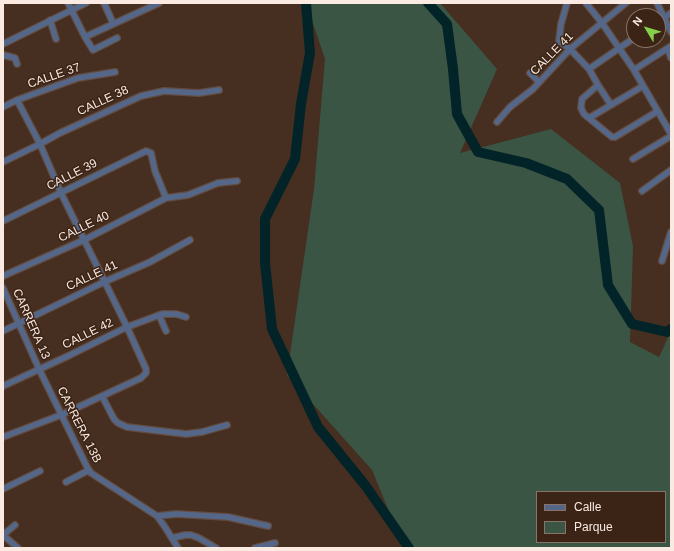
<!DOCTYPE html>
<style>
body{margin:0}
#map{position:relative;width:674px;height:551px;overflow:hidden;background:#462e20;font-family:Helvetica,sans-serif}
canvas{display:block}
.frame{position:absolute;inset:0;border:4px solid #faeae1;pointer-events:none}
.legend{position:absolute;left:536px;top:491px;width:130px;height:52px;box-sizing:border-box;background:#3b2416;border:1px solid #877367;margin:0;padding:5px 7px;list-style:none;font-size:12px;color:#faeae1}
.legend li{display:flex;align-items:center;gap:8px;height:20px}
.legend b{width:20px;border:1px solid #877367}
.north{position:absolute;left:626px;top:8px;width:40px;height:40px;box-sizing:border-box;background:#3b2416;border:1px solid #877367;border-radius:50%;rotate:308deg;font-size:11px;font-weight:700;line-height:16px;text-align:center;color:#faeae1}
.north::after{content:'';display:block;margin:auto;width:14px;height:18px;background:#86cf4b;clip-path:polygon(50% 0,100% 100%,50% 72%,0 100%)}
</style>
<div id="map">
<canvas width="674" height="551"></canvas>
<div class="frame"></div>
<ul class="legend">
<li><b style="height:5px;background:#556788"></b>Calle</li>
<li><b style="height:11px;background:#3a5544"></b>Parque</li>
</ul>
<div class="north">N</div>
</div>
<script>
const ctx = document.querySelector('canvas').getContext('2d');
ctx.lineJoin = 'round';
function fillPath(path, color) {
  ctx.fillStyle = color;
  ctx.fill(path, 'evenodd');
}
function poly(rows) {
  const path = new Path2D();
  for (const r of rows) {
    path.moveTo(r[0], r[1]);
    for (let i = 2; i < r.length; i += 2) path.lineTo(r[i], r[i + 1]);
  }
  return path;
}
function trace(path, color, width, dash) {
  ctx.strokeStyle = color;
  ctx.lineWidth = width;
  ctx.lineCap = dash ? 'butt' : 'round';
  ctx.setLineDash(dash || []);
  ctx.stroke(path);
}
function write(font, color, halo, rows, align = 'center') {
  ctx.font = font + ' Helvetica,sans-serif';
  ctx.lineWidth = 3;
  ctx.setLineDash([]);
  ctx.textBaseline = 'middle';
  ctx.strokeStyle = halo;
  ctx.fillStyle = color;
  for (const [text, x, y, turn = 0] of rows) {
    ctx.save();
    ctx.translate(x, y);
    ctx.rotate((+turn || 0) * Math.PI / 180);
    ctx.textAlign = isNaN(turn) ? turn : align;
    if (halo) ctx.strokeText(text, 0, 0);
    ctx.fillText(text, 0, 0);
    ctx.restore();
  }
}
const green = poly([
 [306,3,440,3,497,69,460,153,551,129,620,183,633,246,630,342,659,357,671,331,671,548,404,548,372,470,287,375,314,189,325,59],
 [537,492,665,492,665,542,537,542]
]);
const river = poly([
 [306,3,310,53,301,104,295,159,265,219,265,263,272,329,318,427,365,485,409,548],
 [428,3,447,24,453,69,457,114,478,152,526,163,567,179,599,210,608,285,632,324,667,332,671,329]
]);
const minor = poly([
 [68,3,85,37,93,50,117,38],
 [104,3,113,23],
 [567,3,561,24,559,41,570,49,589,69,598,85,582,99,581,108,584,114,612,137,615,137,658,111],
 [586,3,602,23,634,70,671,134],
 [657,3,671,32],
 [50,20,56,39],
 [658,22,671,13],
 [85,37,159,3],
 [3,44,86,3],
 [668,49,671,58],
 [3,55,15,58,17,64],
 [589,69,634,38],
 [634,70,671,46],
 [530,73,539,82],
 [598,85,611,105],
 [3,107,17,100,78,78,115,72],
 [589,118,643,86],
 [497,122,510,107,533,89,570,49,626,3],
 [633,159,671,136],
 [3,162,40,144,60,133,141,96,164,91,199,93,219,90],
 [642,191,671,170],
 [3,221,146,151,151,153,155,171,166,198],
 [662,261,671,232],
 [3,276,84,240,166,198,188,195,218,183,237,181],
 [3,288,39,369,88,469,91,473,157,516,165,527,178,548],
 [159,315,166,331],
 [3,331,104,282,150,262,190,240],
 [3,386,68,356,127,327,162,314,176,314,186,317],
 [102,396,114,419,118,423,127,427,186,434,202,432,227,425],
 [3,437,61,415,141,378,146,373,146,369,127,327,61,193,40,144,17,100],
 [66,482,89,470],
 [3,489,40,471],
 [157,516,176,514,228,517,268,526],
 [3,535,18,548],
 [3,535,15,525],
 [172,538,185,535,191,535,199,538,216,548],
 [255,548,275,543]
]);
const streetNames = [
 ["CALLE 41",552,54,-45],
 ["CALLE 37",54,76,-19],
 ["CALLE 38",103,101,-25],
 ["CALLE 39",72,175,-27],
 ["CALLE 40",84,227,-26],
 ["CALLE 41",92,276,-25],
 ["CARRERA 13",31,324,66],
 ["CALLE 42",88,334,-26],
 ["CARRERA 13B",79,425,63]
];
fillPath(green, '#3a5544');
trace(river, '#022429', 10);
trace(minor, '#634c3f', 8);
trace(minor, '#556788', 5.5);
write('12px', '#faeae1', '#3b2416', streetNames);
</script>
